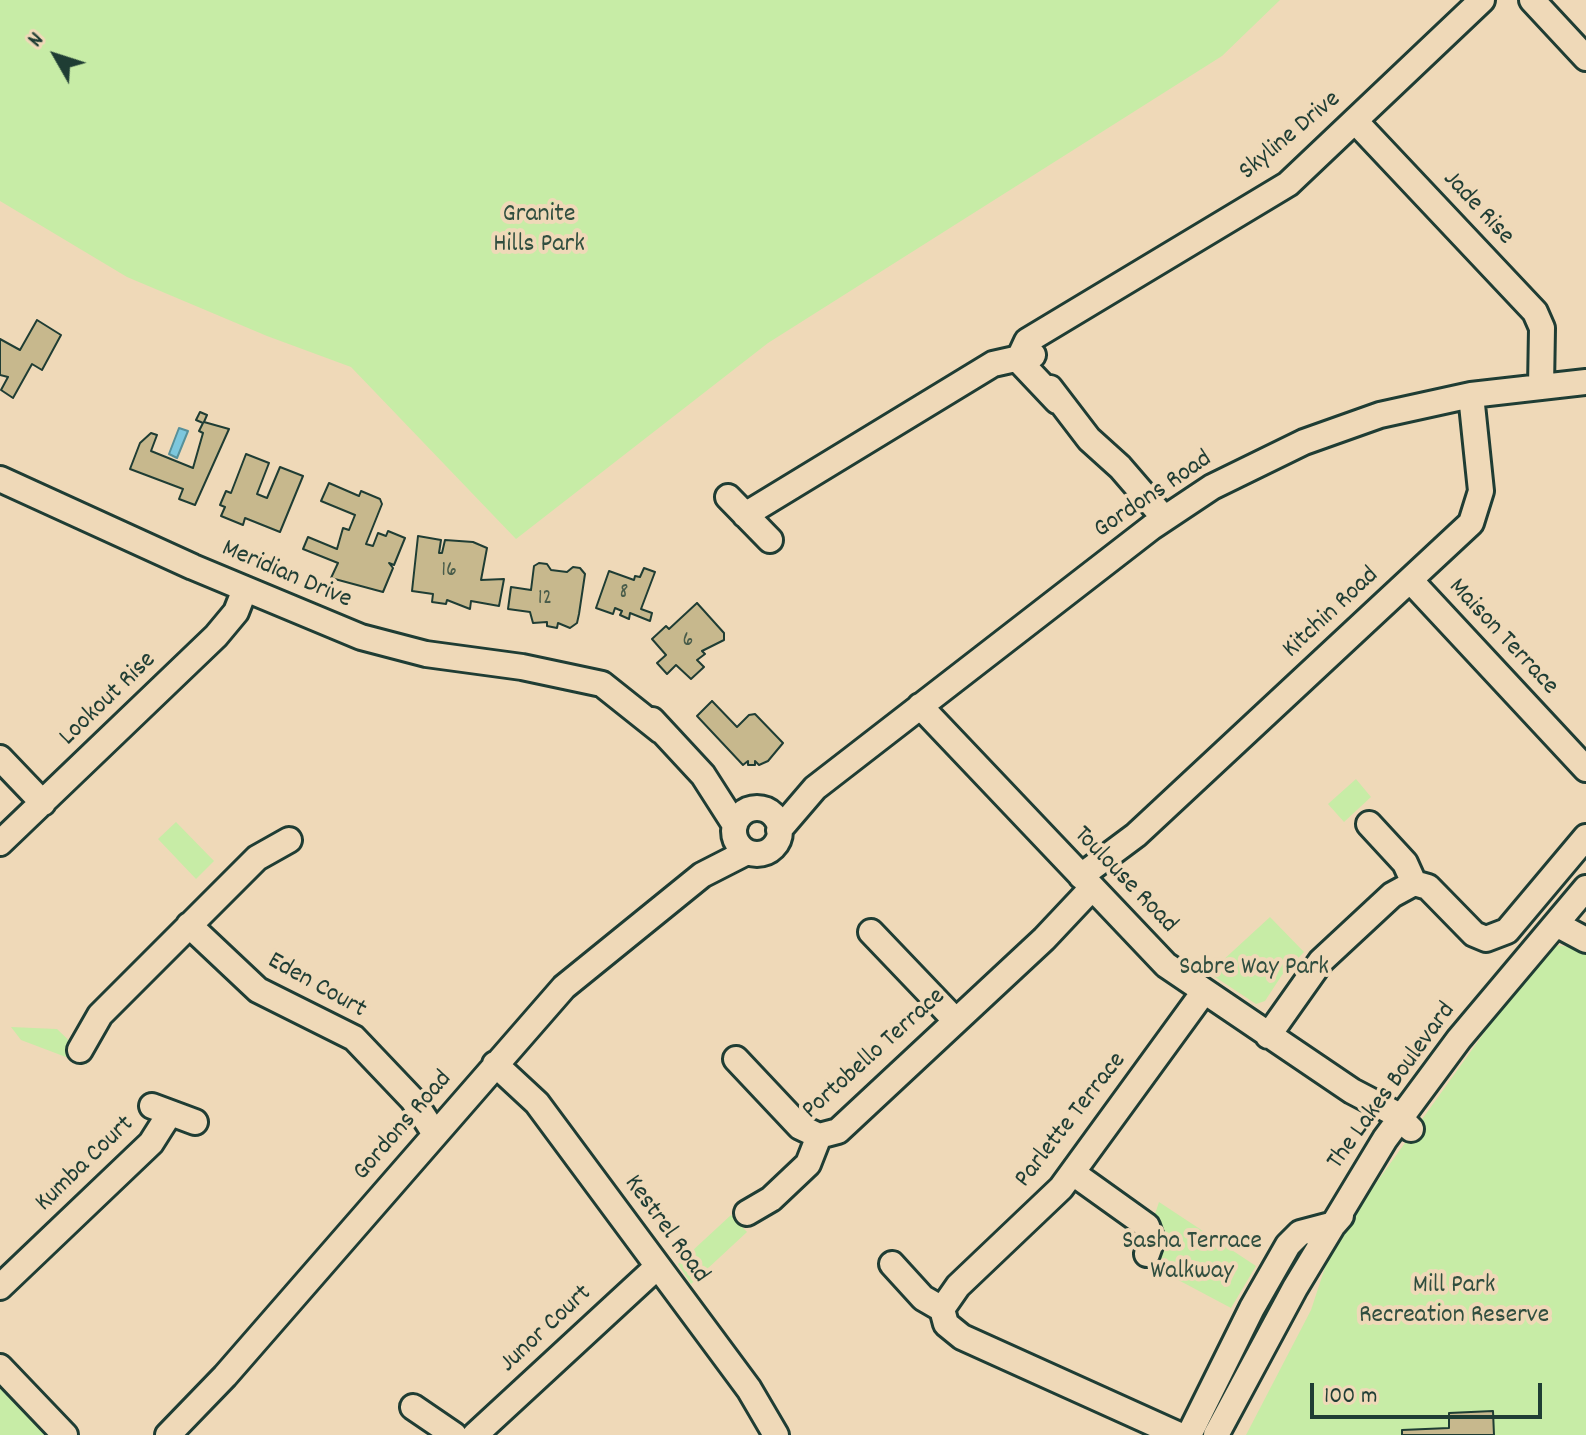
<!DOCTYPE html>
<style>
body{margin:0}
#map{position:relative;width:1586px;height:1435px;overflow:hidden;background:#efd9b8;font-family:Dekko,sans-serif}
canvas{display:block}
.north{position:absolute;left:16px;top:16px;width:80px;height:80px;-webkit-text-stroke:6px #efd9b8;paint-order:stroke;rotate:309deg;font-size:22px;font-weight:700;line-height:32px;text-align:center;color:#1f3d34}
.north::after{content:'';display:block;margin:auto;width:28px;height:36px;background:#1f3d34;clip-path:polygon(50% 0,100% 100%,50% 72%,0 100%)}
.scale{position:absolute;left:1310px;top:1383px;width:232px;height:36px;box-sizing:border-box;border:4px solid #1f3d34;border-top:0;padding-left:10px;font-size:24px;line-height:28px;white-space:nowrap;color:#1f3d34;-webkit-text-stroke:6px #efd9b8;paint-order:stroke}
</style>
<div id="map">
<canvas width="1586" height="1435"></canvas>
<div class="north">N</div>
<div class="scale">100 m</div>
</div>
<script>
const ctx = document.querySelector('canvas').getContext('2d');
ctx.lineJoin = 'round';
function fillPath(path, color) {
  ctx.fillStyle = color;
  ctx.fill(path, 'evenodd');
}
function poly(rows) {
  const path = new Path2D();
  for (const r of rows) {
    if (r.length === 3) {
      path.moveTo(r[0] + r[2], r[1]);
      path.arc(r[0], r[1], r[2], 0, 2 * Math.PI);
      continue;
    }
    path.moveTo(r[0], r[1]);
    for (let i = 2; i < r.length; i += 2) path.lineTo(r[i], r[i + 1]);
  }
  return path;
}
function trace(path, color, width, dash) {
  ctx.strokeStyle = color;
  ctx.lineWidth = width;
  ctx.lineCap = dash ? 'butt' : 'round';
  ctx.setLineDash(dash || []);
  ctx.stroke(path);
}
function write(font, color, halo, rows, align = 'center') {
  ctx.font = font + ' Dekko,sans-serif';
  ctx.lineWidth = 8;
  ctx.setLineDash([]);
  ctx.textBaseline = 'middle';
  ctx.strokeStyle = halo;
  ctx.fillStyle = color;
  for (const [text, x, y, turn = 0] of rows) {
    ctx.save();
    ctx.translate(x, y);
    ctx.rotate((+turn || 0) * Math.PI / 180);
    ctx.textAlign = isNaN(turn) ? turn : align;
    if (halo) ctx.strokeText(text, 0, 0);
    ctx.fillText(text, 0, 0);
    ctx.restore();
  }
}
const green = poly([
 [0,0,1280,0,1222,56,768,343,516,539,351,367,267,336,127,277,0,201],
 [1356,779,1371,797,1344,822,1328,804],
 [176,822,214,861,196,879,158,839],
 [1270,917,1304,952,1282,975,1265,1001,1256,1004,1209,973],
 [1548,944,1586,949,1586,1435,1246,1435,1311,1310,1333,1243],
 [11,1027,57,1029,82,1053,87,1065,21,1040],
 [1159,1202,1256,1266,1231,1308,1150,1265,1160,1231,1155,1214],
 [731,1215,747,1232,691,1284,678,1264],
 [0,1386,29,1416,39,1418,56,1435,0,1435]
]);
const water = poly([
 [179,428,188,431,177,458,169,454,179,428]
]);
const building = poly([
 [37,320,61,335,42,370,32,364,13,398,1,390,8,377,0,375,0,339,20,350,37,320],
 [200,412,207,415,204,422,229,429,195,505,179,499,183,489,130,469,140,443,151,433,157,435,151,451,193,468,203,433,199,431,203,423,196,420,200,412],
 [246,454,269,463,257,494,267,498,280,467,303,476,280,532,245,518,243,525,221,516,225,507,220,505,226,491,231,493,246,454],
 [329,483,359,496,361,491,380,499,382,504,366,544,373,546,378,533,386,536,388,531,405,538,394,565,389,563,393,568,383,592,331,578,338,563,303,549,308,537,337,549,343,528,349,530,355,515,321,501,329,483],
 [418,536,441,540,439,553,442,553,445,540,473,542,487,548,481,580,504,579,499,606,471,601,470,609,447,600,446,604,432,602,433,594,412,591,418,536],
 [539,563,547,564,551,570,567,572,573,567,580,568,585,574,579,614,577,623,570,628,558,623,557,628,547,626,547,622,533,623,530,612,508,609,511,587,531,590,534,566,539,563],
 [644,568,655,572,641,609,652,613,650,621,630,613,629,619,620,615,622,611,615,608,613,614,596,608,609,571,634,580,635,576,640,577,644,568],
 [697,603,724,633,724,640,702,651,705,654,697,660,704,667,691,679,676,665,667,674,657,663,666,655,652,639,666,626,669,629,697,603],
 [712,701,737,727,749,715,755,714,783,743,768,761,759,765,755,761,755,765,748,765,748,761,743,765,697,716,712,701],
 [1493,1411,1494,1435,1402,1435,1402,1430,1449,1428,1449,1413,1493,1411]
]);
const minor = poly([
 [1532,0,1586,58],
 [1355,121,1535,312,1542,328,1541,387],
 [1050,388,1089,439,1120,467,1164,518],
 [1057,401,1022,364,1020,356,1027,341,1288,184,1482,0],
 [0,479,193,567,361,637,426,654,522,667,602,684,661,731],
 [728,497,770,540],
 [745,515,993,364,1033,355],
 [1410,580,1586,769],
 [920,706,1166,965,1352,1091,1396,1114,1411,1129],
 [652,720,703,775,735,825],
 [0,758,43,803],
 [757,831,23],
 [1369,824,1405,863,1414,883,1428,887,1474,934,1486,939,1507,931,1586,837],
 [779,830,815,788,1152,527,1212,487,1304,442,1380,415,1471,395,1586,382],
 [0,843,216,636,236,612,245,589],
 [1081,876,1136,835,1471,523,1481,491,1471,395],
 [1556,924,1586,940],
 [189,925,258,990,354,1038,413,1100,435,1134],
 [871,932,956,1021],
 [1268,1036,1321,961,1392,895,1414,883],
 [80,1050,100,1015,257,858,289,840],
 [736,1059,800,1127,819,1136],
 [495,1064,537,1103,749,1389,776,1435],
 [152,1106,195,1122],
 [1073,1173,1147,1226,1152,1240,1147,1254],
 [747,1213,771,1199,808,1164,819,1136,838,1131,1044,939,1092,888],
 [892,1264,923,1298,942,1309],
 [0,1287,151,1143,170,1113],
 [0,1367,65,1435],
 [413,1407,454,1435],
 [168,1435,225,1376,564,987,702,875,747,852],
 [475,1435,657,1267],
 [1179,1435,962,1337,946,1324,942,1309,958,1286,1061,1188,1203,993],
 [1189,1435,1252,1308,1288,1245,1300,1233,1334,1224,1341,1216],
 [1216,1435,1295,1288,1385,1139,1459,1039,1586,888]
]);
const numberNames = [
 ["16",449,572],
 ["8",624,594],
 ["12",545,600],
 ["6",688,642]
];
const streetNames = [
 ["Skyline Drive",1291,137,-40],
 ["Jade Rise",1477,209,47],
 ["Gordons Road",1154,496,-34],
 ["Meridian Drive",286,576,23],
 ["Kitchin Road",1332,614,-43],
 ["Maison Terrace",1502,638,47],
 ["Lookout Rise",109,700,-44],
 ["Toulouse Road",1124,881,46],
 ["Eden Court",316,987,29],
 ["Portobello Terrace",875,1055,-42],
 ["The Lakes Boulevard",1393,1087,-54],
 ["Parlette Terrace",1072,1121,-52],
 ["Gordons Road",404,1127,-49],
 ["Kumba Court",86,1165,-44],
 ["Kestrel Road",665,1230,54],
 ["Junor Court",547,1330,-43]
];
const parkNames = [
 ["Granite",539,216],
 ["Hills Park",539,246],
 ["Sabre Way Park",1254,969],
 ["Sasha Terrace",1192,1243],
 ["Walkway",1192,1273],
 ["Mill Park",1454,1287],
 ["Recreation Reserve",1454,1317]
];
fillPath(green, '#c7eca6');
fillPath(water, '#7dc7dd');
trace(water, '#579099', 2);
fillPath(building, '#c7b88d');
trace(building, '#1f3d34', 2);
trace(minor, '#1f3d34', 30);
trace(minor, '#efd9b8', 24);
write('22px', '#495c4a', null, numberNames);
write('26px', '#1f3d34', '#efd9b8', streetNames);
write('26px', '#304e3f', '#efd9b8', parkNames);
</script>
